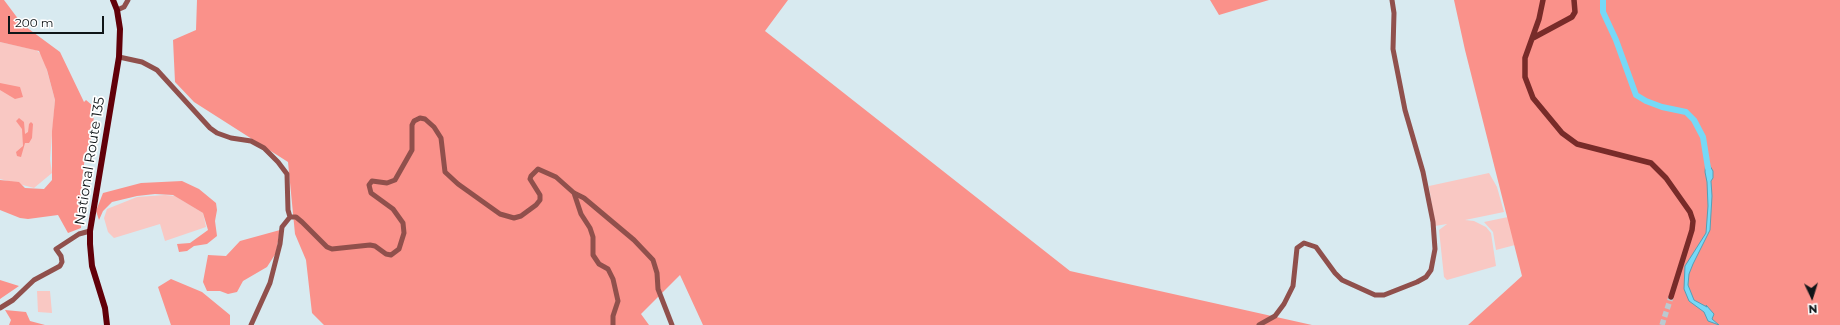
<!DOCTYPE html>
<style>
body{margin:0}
#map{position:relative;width:1840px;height:325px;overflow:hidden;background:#d8eaf0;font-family:Montserrat,sans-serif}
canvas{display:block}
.north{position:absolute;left:1792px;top:277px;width:40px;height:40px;-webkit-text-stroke:3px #fff;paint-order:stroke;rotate:176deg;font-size:11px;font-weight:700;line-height:16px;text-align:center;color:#0f1518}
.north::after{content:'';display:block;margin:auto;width:14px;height:18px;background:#0f1518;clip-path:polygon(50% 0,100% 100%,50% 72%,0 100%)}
.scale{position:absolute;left:8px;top:16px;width:96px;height:18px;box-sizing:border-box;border:2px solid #0f1518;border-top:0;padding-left:5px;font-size:12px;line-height:14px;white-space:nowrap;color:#0f1518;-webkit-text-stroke:3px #fff;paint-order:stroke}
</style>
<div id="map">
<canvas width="1840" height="325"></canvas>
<div class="north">N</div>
<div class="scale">200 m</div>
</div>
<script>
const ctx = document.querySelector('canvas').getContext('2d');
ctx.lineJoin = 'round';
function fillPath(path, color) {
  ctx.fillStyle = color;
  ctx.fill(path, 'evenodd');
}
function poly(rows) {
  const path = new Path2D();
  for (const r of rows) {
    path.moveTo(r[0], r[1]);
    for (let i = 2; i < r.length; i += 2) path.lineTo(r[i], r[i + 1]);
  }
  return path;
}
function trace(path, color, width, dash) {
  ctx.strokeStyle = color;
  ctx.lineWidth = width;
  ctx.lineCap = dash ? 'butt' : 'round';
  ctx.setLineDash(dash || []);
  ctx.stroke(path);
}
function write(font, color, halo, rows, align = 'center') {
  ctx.font = font + ' Montserrat,sans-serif';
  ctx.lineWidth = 3.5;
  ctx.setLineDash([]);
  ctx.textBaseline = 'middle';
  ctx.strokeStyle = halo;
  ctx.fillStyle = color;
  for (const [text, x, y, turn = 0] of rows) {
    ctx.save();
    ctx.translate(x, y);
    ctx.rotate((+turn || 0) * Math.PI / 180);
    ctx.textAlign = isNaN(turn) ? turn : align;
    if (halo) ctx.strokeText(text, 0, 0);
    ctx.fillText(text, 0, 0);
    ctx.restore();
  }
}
const green = poly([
 [0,42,36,50,43,56,55,100,50,159,52,173,34,188,0,179],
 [1489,173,1497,187,1504,212,1465,220,1474,221,1486,227,1491,233,1496,266,1447,280,1444,277,1439,230,1447,224,1435,226,1429,186],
 [165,195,175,196,203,213,206,227,165,241,160,224,114,238,108,232,104,218,107,209,137,197],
 [1508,217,1515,245,1496,250,1493,232,1484,222],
 [37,291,50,291,52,313,38,312]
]);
const forest = poly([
 [0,0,4,0,22,24,60,52,84,102,86,100,93,106,94,130,85,156,82,181,81,228,68,233,58,215,28,219,20,218,0,210,0,180,19,182,25,188,44,189,52,180,52,131,55,100,47,70,39,51,0,42],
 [197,0,788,0,765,31,1070,271,1312,325,703,325,680,275,641,314,649,325,324,325,312,313,306,260,295,234,288,162,194,102,175,82,173,40,196,30],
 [1210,0,1269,0,1219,15],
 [1454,0,1840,0,1840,325,1468,325,1522,276,1465,50],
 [0,83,20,87,23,97,15,99,0,90],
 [19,118,24,122,25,134,28,132,29,124,31,122,33,124,32,138,29,143,25,143,21,157,17,156,16,152,23,146,22,129,16,121],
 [182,181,199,189,216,203,217,210,215,221,217,236,207,244,194,246,187,251,179,252,177,244,190,243,208,230,203,213,173,195,155,194,137,196,112,202,103,211,99,220,96,211,103,193,141,183],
 [280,230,276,253,267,267,243,281,237,292,228,294,220,291,207,291,203,282,208,255,226,256,240,241],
 [171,279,202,292,230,315,230,325,171,325,158,287],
 [0,280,19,286,0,299],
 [5,310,26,312,30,321,45,325,9,325,11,320]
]);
const water = poly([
 [1706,159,1713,171,1713,178,1711,181,1712,196,1710,230,1693,264,1689,274,1688,285,1694,300,1707,307,1706,305,1714,314,1712,319,1719,325,1708,321,1704,312,1689,301,1684,289,1685,266,1706,233,1708,206,1707,182,1705,172,1706,159]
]);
const river = poly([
 [1603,0,1603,12,1616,40,1636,95,1646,101,1662,107,1686,112,1694,120,1703,137,1708,168]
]);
const primaryTunnel = poly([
 [1662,325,1671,297]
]);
const secondary = poly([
 [117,10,124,7,128,0],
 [119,57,142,62,157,70,210,128,217,133,231,138,251,141,264,148,278,162,287,174,288,210,290,217],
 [574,193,581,214,590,228,593,237,593,255,599,264,608,269,613,279,618,301,613,316,613,325],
 [0,308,13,300,34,280,60,266,62,262,61,256,56,249,79,234,90,231],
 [251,325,270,283,280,244,282,227,290,217,296,217,302,222,327,247,332,249,370,245,375,246,386,254,391,255,399,249,404,233,403,223,393,209,371,193,369,185,372,181,387,183,395,180,412,150,412,125,414,121,420,118,425,119,434,127,441,138,445,172,458,184,500,214,514,218,521,216,536,205,540,200,540,195,530,179,531,176,538,169,556,177,574,193,584,198,634,240,653,260,657,273,658,289,672,325],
 [1259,325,1275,316,1284,304,1293,286,1297,248,1304,243,1316,247,1335,273,1342,280,1375,295,1384,295,1417,282,1426,277,1431,270,1435,249,1433,222,1423,172,1405,110,1393,49,1394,13,1392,0]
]);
const primary = poly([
 [1543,0,1539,19,1525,58,1525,77,1533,98,1562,133,1577,144,1651,163,1666,178,1690,212,1693,221,1692,230,1671,297],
 [1533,38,1572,17,1575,12,1574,0]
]);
const highway = poly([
 [107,325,105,308,92,266,90,244,90,231,119,57,120,29,117,10,113,0]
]);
const streetNames = [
 ["National Route 135",90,161,-81]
];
fillPath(green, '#f9c8c3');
fillPath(forest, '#fa918a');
fillPath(water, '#76d9f7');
trace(water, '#579eb4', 1);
trace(river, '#76d9f7', 6);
trace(primaryTunnel, '#bacad0', 5.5, [5.5, 3]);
trace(secondary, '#90504c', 5);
trace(primary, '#782b29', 5.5);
trace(highway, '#610009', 6);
write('14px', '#0f1518', '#fff', streetNames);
</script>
